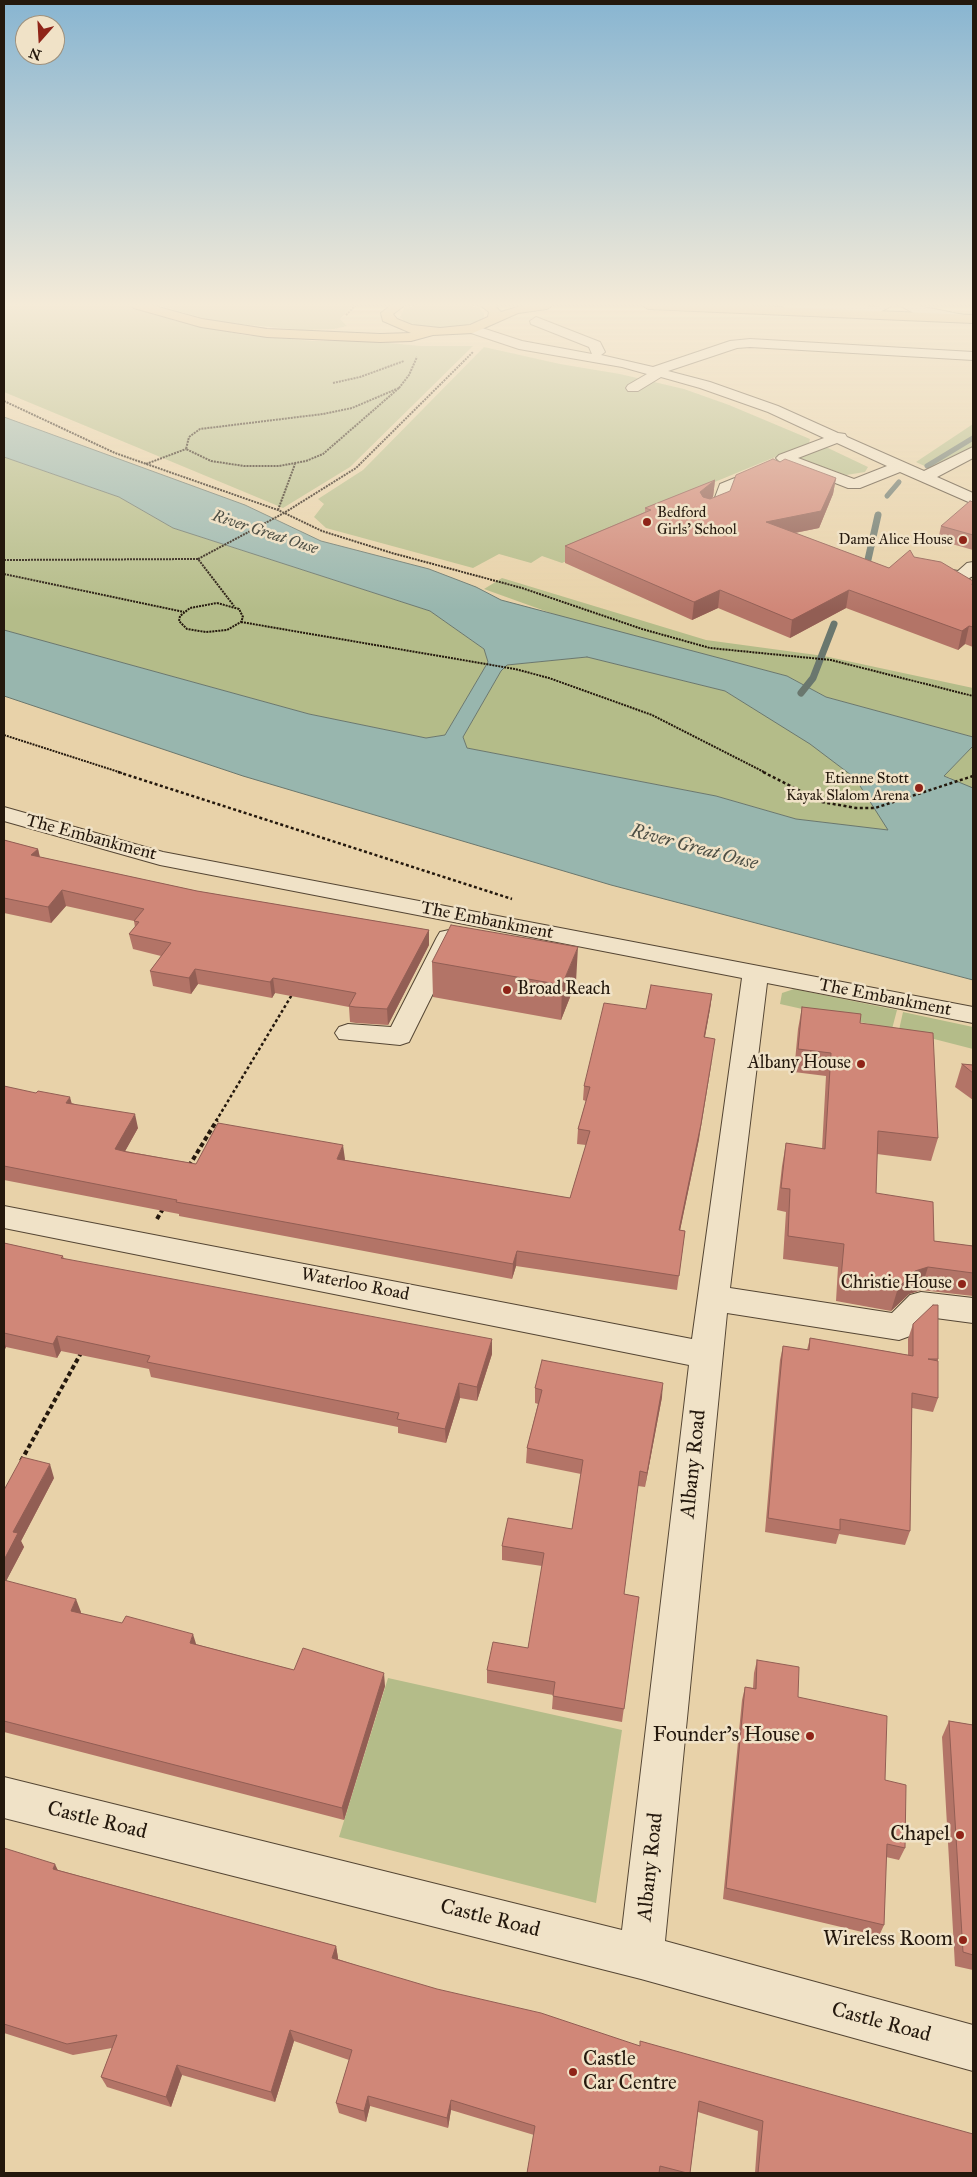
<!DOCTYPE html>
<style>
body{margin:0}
#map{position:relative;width:977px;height:2177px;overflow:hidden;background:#e8d2a9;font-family:"IM FELL Great Primer",serif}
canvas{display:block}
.frame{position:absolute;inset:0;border:5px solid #24180d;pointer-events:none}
.north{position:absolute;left:15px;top:15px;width:50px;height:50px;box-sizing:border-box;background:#f0e2c7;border:1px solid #9e917d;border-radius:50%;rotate:199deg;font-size:14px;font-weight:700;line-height:20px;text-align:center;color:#24180d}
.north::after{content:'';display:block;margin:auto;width:18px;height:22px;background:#8f2418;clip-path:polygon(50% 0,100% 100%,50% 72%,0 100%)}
</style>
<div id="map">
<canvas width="977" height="2177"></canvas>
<div class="frame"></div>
<div class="north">N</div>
</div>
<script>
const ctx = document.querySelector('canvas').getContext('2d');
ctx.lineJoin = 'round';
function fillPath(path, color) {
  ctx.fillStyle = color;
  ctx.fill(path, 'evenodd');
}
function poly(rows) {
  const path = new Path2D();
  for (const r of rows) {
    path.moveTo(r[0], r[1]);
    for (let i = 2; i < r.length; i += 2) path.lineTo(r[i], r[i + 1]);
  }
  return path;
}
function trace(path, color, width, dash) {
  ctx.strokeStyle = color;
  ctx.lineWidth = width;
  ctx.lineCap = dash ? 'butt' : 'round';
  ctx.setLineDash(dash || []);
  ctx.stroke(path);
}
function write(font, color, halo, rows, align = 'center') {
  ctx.font = font + ' "IM FELL Great Primer",serif';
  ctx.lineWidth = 5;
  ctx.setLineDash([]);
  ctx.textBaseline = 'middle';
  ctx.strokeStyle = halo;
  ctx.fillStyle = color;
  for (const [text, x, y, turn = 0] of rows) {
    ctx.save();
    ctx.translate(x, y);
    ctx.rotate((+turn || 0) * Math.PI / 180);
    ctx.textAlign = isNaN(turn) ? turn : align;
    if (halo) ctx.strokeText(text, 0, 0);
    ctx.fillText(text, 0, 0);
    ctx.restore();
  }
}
const green = poly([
 [4,305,130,305,174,320,244,335,313,341,368,341,421,346,473,346,350,467,283,508,4,392],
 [157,305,353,305,340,319,347,326,334,329,303,330,217,322],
 [416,305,470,305,480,309,484,313,484,317,479,321,459,327,421,327,404,321,400,317,404,309],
 [484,347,560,364,620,374,684,389,729,405,810,439,809,443,705,486,601,547,562,563,542,556,531,563,499,554,473,568,326,528,314,517,324,504,318,499,363,470],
 [973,424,973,451,935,471,916,462],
 [821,448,828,448,868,467,865,472,846,475,799,458],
 [4,457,119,497,173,528,430,611,484,649,488,662,445,735,426,738,309,714,4,630],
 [502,578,706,640,824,656,973,688,973,737,826,697,787,676,559,616,484,589],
 [587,657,725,691,811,744,855,778,871,803,951,778,944,776,973,746,973,802,889,831,796,819,716,796,467,748,463,737,501,671,507,665],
 [794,989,897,1010,892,1029,780,1004,782,993],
 [903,1012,973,1027,973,1049,899,1030],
 [388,1678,622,1730,596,1903,339,1837]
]);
const water = poly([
 [4,417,245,505,321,541,429,569,476,587,501,600,787,676,826,697,973,737,973,746,944,776,973,788,973,980,611,885,243,776,4,696,4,630,309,714,426,738,445,735,488,662,484,649,430,611,173,528,119,497,4,457,4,417],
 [587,657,725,691,810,744,855,778,888,830,796,819,716,796,467,748,463,737,501,671,507,665,587,657]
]);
const streamFar1 = poly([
 [927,466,973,438],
 [887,496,899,482]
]);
const stream = poly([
 [865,573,878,515],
 [801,693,813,678,834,624]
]);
const pathFar2 = poly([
 [346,315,356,305],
 [333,383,360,377,404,361],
 [399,388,323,454,306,461,279,466,244,466,211,461,186,449,189,437,200,429,323,414,352,408,399,388],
 [399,388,409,375,417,357],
 [4,401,115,453,278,510,322,531,392,553,522,588,642,629,710,648,831,660,973,696],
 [146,464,186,449],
 [278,510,295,464],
 [198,559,284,513,356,468,473,352],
 [4,560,198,559,234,606],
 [4,574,184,612],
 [217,603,239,609,243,617,241,622,227,630,206,632,187,629,179,621,180,616,190,608,217,603],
 [241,622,515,669,549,678,652,715,766,773],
 [4,735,122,773]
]);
const pathFar1 = poly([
 [118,772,512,899],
 [763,772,822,802,856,808,875,808,973,776],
 [216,1121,293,993]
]);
const path = poly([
 [189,1166,217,1120],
 [157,1219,164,1207],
 [21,1461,81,1353]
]);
const minor = poly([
 [781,305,868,305,867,307,893,305,878,313,854,317,850,316,848,313,849,311,787,309,781,305],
 [899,305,914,305,964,315,966,318,960,322,917,315,899,305],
 [536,317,600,342,605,352,601,355,653,367,730,341,750,339,973,352,973,360,750,347,737,348,668,371,710,382,778,406,838,433,845,434,847,437,924,471,973,447,973,458,937,477,973,493,973,504,900,472,860,488,848,488,779,461,776,458,779,455,824,438,768,412,700,388,661,377,638,391,628,391,626,388,628,385,647,374,622,367,519,349,468,332,467,329,473,325,522,341,592,354,589,347,531,324,530,321,536,317],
 [837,443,887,466,854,479,798,458,837,443],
 [767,465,775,470,773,473,733,490,727,506,708,514,700,509,714,500,720,484,767,465],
 [973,562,973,576,962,582,923,575,920,571,923,567,929,566,958,571,967,563,973,562],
 [4,807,163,852,973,1007,973,1023,767,983,730,1288,892,1313,910,1295,921,1292,973,1298,973,1323,928,1317,910,1336,899,1340,727,1313,665,1941,973,2025,973,2071,641,1979,4,1818,4,1777,622,1930,689,1365,4,1228,4,1206,692,1339,742,978,160,865,4,821,4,807],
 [449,930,458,932,461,937,409,1042,400,1045,339,1039,335,1033,339,1027,348,1024,391,1027,437,937,440,932,449,930]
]);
const major = poly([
 [132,305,151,305,202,319,267,329,380,334,411,333,383,321,381,313,391,305,405,305,393,314,397,319,412,325,440,328,470,325,488,317,489,312,480,305,494,305,501,312,524,305,553,305,547,309,518,313,473,333,433,335,411,341,380,342,267,337,201,327,134,308,132,305],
 [642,305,730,305,973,315,973,323,648,309,642,305]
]);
const wall = poly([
 [836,478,833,494,819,528,795,533,889,568,914,557,973,585,973,647,965,644,958,650,846,608,790,638,718,608,692,620,565,563,565,546,645,512,645,508,715,480,713,497,711,499],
 [973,502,973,550,938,540,941,526],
 [4,840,38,849,40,857,197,891,429,930,429,945,388,1025,356,1023,350,1022,349,1007,275,993,272,998,198,984,191,994,153,986,150,971,161,956,133,949,129,934,135,927,134,921,66,906,51,923,4,913],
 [432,962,576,982,561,1020,433,997],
 [712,994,710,1009,705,1037,699,1139,680,1230,685,1231,677,1290,516,1266,512,1279,179,1216,179,1214,4,1180,4,1086,72,1103,138,1128,125,1151,196,1164,345,1159,344,1160,570,1198,586,1145,577,1144,578,1129,586,1101,583,1100,584,1086,646,1009],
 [802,1007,860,1023,938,1138,931,1161,877,1154,876,1193,934,1241,973,1246,973,1296,921,1290,909,1294,891,1311,836,1301,838,1267,783,1259,786,1212,777,1210,782,1166,786,1143,822,1149,826,1076,794,1072,798,1029],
 [962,1064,973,1065,973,1100,955,1087],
 [4,1243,63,1256,64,1259,492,1354,477,1401,460,1398,446,1443,398,1433,398,1427,151,1377,149,1369,61,1351,57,1358,6,1347,4,1351],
 [913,1324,938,1359,938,1398,933,1412,912,1408,910,1531,905,1545,839,1534,836,1544,765,1532,776,1402,780,1360,783,1346,807,1350,810,1338,908,1355,908,1339],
 [535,1388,662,1397,645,1487,638,1486,624,1594,639,1597,622,1722,552,1709,553,1695,487,1683,487,1670,528,1648,542,1566,502,1560,502,1546,572,1529,581,1474,526,1463,527,1448,538,1404,535,1403],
 [54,1478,21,1541,24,1547,6,1581,81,1612,81,1614,294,1670,385,1686,344,1820,4,1732,4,1490],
 [757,1660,885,1780,905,1848,899,1860,886,1857,884,1925,879,1936,723,1899,742,1700,745,1687,753,1688,754,1673],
 [949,1721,973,1725,973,1970,955,1966,942,1737],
 [4,1848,58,1870,336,1946,338,1958,338,1959,973,2173,755,2173,758,2131,698,2112,690,2173,527,2173,534,2135,451,2110,448,2128,370,2106,366,2122,339,2113,336,2103,349,2060,294,2041,275,2102,182,2075,171,2107,107,2087,101,2077,112,2048,73,2055,4,2033]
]);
const shadedWall = poly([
 [836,478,833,494,819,528,764,539,766,522],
 [715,480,713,497,698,509,700,492],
 [720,590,718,608,692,620,694,602],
 [849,590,846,608,790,638,792,620],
 [969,626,965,644,958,650,962,631],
 [38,849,41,864,31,855],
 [62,890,66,906,51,923,48,907],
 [429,930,429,945,388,1025,387,1009],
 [578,947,576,982,561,1020,562,985],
 [195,969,198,984,191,994,189,978],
 [273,978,275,993,272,998,270,982],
 [712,994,710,1009,702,1052,704,1037],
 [713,1054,699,1139,677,1245,679,1230],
 [70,1097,74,1112,66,1103],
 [135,1114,138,1128,118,1164,115,1149],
 [343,1145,345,1159,338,1174,337,1159],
 [517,1251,516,1266,512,1279,513,1264],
 [928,1267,921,1290,909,1294,891,1311,898,1288,915,1271],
 [57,1336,61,1351,57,1358,53,1344],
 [492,1339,492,1354,477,1401,477,1387],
 [4,1341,6,1347,4,1351],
 [459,1383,460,1398,446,1443,445,1429],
 [663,1383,662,1397,645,1487,647,1473],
 [50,1464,54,1478,21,1541,24,1547,4,1585,4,1560,13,1532],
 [76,1599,81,1612,76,1625,71,1611],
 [193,1634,197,1647,190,1643],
 [384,1673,385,1686,344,1820,342,1808],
 [55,1864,61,1877,53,1869],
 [336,1946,338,1958,335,1970,332,1958],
 [290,2030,294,2041,275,2102,271,2092],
 [177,2065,182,2075,171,2107,166,2097],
 [368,2096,370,2106,366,2122,364,2111],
 [451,2100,451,2110,448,2128,447,2118]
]);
const building = poly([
 [773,459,780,462,785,459,836,478,821,511,766,522,889,568,910,550,914,557,941,562,973,581,972,585,973,585,973,627,969,626,962,631,849,590,792,620,720,590,694,602,565,546,651,510,645,508,715,480,700,492,703,497,710,499,730,491,736,475,773,459],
 [970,501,973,502,973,535,941,526,970,501],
 [4,840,38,849,31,855,197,891,429,930,387,1009,355,1007,349,1006,356,993,273,978,270,982,195,969,189,978,150,971,171,943,129,934,139,922,134,921,144,909,62,890,48,907,4,898,4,840],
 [451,925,578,947,562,985,432,962,451,925],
 [651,985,712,994,704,1037,715,1039,701,1124,679,1230,685,1231,679,1276,517,1251,513,1264,176,1202,177,1200,4,1166,4,1086,36,1093,38,1091,70,1097,66,1103,135,1114,115,1149,127,1152,196,1164,218,1123,343,1145,337,1159,570,1198,590,1131,578,1129,590,1087,584,1086,604,1003,646,1009,651,985],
 [802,1007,861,1014,860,1023,933,1033,938,1138,878,1131,876,1193,933,1202,934,1241,973,1246,973,1273,928,1267,915,1271,898,1288,841,1278,844,1244,788,1236,790,1189,781,1188,786,1143,825,1149,831,1053,798,1049,802,1007],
 [962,1064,973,1065,973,1073,962,1064],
 [4,1243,63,1256,61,1258,492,1339,477,1387,459,1383,445,1429,397,1419,399,1413,147,1362,150,1356,57,1336,53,1344,4,1333,4,1243],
 [933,1305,938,1305,938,1359,928,1359,938,1361,938,1398,912,1393,910,1531,840,1519,840,1530,768,1518,779,1388,783,1346,809,1350,810,1338,913,1356,913,1324,933,1305],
 [542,1360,663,1383,647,1473,640,1471,624,1594,639,1597,624,1709,553,1696,555,1682,487,1670,493,1642,528,1648,544,1553,502,1546,508,1518,572,1529,583,1460,527,1448,542,1390,535,1388,542,1360],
 [22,1457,50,1464,13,1532,18,1533,4,1560,4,1490,22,1457],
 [4,1580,76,1599,71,1611,122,1623,126,1616,193,1634,190,1643,294,1670,303,1648,384,1673,342,1808,4,1721,4,1580],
 [757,1660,799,1667,798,1697,887,1716,885,1780,906,1785,905,1848,887,1844,884,1925,726,1888,745,1687,756,1689,757,1660],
 [949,1721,973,1725,973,1955,963,1952,949,1721],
 [4,1848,55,1864,53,1869,336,1946,332,1958,437,1989,541,2013,640,2046,640,2041,973,2134,973,2173,758,2173,763,2121,699,2101,690,2173,687,2173,660,2166,659,2173,527,2173,535,2126,451,2100,447,2118,368,2096,364,2111,336,2103,352,2050,290,2030,271,2092,177,2065,166,2097,101,2077,117,2035,67,2044,4,2024,4,1848]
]);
const markers = [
 [647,522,5,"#8f2418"],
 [963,540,5,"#8f2418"],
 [919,788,5,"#8f2418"],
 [507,990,5,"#8f2418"],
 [861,1064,5,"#8f2418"],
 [962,1284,5,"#8f2418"],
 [810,1736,5,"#8f2418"],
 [960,1835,5,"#8f2418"],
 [963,1940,5,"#8f2418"],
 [573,2072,5,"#8f2418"]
];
const farPoinames = [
 ["Bedford",657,513,"left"],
 ["Girls' School",657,530,"left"],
 ["Dame Alice House",953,540],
 ["Etienne Stott",909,779],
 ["Kayak Slalom Arena",909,796]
];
const farWaternames = [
 ["River Great Ouse",265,533,18]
];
const streetNames = [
 ["The Embankment",91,838,15],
 ["The Embankment",487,921,11],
 ["The Embankment",885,998,11],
 ["Waterloo Road",355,1285,11]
];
const poiNames = [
 ["Broad Reach",517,990,"left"],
 ["Albany House",851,1064],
 ["Christie House",952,1284]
];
const waterNames = [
 ["River Great Ouse",694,848,15]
];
const nearStreetnames = [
 ["Albany Road",694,1464,-84],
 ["Castle Road",97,1821,14],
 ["Albany Road",651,1867,-84],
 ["Castle Road",490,1919,14],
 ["Castle Road",881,2023,15]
];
const nearPoinames = [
 ["Founder's House",800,1736],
 ["Chapel",950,1835],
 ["Wireless Room",953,1940],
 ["Castle",583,2060,"left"],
 ["Car Centre",583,2084,"left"]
];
fillPath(green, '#b4bc89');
fillPath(water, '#98b6ae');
trace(water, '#6a776e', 1);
trace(streamFar1, '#6a776e', 5);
trace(stream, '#6a776e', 7);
trace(minor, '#554634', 2);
trace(major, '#24180d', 2);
trace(pathFar2, '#24180d', 2, [2, 1]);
trace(pathFar1, '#24180d', 2.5, [3, 2.5]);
trace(path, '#24180d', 4, [4.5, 3]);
fillPath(minor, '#f0e2c7');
fillPath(major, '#e4b974');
fillPath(wall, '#b37467');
fillPath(shadedWall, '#925e54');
fillPath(building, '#d08778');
trace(building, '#925e54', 1);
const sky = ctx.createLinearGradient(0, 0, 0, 610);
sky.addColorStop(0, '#88b5d1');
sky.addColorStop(0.5, '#f5ebd8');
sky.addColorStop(1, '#f5ebd800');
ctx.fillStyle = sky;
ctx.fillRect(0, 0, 977, 610);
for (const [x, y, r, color] of markers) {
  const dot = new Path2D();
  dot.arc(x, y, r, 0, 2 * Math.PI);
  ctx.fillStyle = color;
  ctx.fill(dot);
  trace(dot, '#f0e2c7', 2);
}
write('15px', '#24180d', '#f0e2c7', farPoinames, 'right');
write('italic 16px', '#4d4f45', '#f0e2c7', farWaternames);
write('18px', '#24180d', '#f0e2c7', streetNames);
write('18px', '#24180d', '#f0e2c7', poiNames, 'right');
write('italic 19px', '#4d4f45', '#f0e2c7', waterNames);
write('21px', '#24180d', '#f0e2c7', nearStreetnames);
write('21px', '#24180d', '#f0e2c7', nearPoinames, 'right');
</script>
